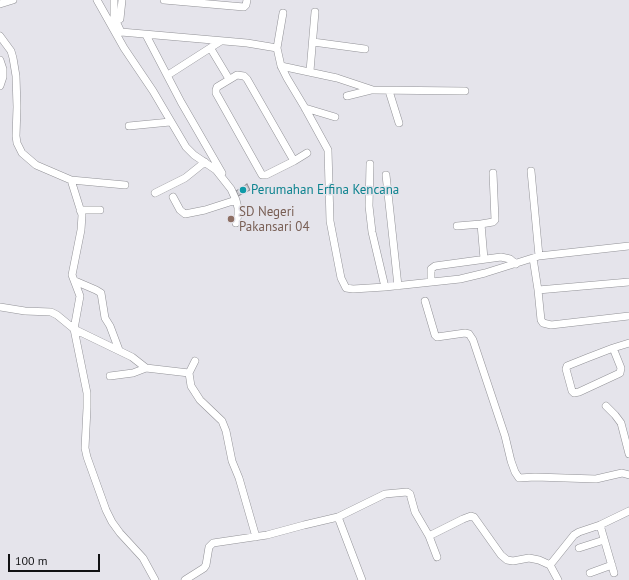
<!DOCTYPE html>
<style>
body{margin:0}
#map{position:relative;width:629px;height:580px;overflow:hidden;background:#e5e4eb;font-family:"PT Sans",sans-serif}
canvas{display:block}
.scale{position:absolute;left:8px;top:554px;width:92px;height:18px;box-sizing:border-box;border:2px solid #111113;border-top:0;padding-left:5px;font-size:12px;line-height:14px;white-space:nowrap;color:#111113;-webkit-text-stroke:3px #e5e4eb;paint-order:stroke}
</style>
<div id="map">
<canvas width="629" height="580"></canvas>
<div class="scale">100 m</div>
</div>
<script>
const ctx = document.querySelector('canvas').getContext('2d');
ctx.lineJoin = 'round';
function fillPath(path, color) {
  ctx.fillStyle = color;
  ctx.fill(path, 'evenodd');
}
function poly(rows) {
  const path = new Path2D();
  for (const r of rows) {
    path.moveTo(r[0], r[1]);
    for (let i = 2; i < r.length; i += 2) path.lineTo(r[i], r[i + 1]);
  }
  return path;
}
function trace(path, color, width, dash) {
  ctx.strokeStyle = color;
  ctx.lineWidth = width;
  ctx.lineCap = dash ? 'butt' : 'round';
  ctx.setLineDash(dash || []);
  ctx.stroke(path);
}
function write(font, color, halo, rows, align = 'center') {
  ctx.font = font + ' "PT Sans",sans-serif';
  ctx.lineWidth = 3;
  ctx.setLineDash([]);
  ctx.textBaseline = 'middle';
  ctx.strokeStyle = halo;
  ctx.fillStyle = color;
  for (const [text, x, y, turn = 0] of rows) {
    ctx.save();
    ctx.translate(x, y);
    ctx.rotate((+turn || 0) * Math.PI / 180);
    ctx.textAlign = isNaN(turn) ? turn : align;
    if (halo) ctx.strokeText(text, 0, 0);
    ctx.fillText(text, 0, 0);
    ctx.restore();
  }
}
const building = poly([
 [247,184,250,190,238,196,236,191,247,184]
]);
const minor = poly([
 [97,0,124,48,153,91,186,147,194,155,216,170,231,189,236,200,238,208,238,215,236,223],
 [114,0,114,17,121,32,247,43,277,48,281,66,287,78,305,108,328,150,330,221,341,278,346,288,353,289,385,287,460,279,485,273,539,256,629,246],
 [164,0,244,7,246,5,247,0],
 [0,4,13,0],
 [116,21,120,19,122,0],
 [146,35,181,102,222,173],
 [0,36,11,51,13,58,16,76,17,107,16,136,17,143,22,153,36,165,71,180,125,185],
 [313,42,365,49],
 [277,48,283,13],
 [211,49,229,79],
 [0,60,3,69,3,77,0,86],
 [281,66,337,78,373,90,465,91],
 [310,71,315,12],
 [168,75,221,41],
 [389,91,399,123],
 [347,96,371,90],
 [305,108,335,117],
 [129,126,170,122],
 [294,161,247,79,244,76,237,75,217,87,216,90,216,93,262,175,266,175,294,161,307,153],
 [370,164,369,206,372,232,385,287],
 [531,171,539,256],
 [386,175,398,286],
 [71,180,82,215,81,230,72,275,80,296,74,329,87,393,87,408,85,448,87,457,106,510,112,522,120,533,143,558,155,580],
 [155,193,185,178,205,162],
 [173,197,180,210,185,214,205,210,236,200],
 [80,210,100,210],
 [457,226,481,224],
 [533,258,538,290,541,320,543,323,551,325,629,316],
 [484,259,481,224,493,222,495,220,493,173],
 [75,281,96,290,101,293,105,318,110,326,119,350],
 [431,282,431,269,435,266,501,257,510,259,516,264],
 [538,290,629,282],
 [425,301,435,335,437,337,465,333,469,334,473,340,505,436,511,461,515,472,519,478,535,477,596,479,622,473,629,475],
 [0,307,25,311,51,312,57,315,74,329,132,357,146,368],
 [613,348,621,368,620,373,579,392,574,393,572,391,566,369,567,366,587,358,613,348,629,343],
 [195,361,189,373,191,386,200,400,222,421,226,431,232,461,239,478,256,537],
 [110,376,133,373,146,368,189,373],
 [606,406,615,415,621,423,629,454],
 [338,517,362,580],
 [600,525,614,573],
 [429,536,463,519,471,516,474,517,501,555,507,560,513,561,529,558,539,560,550,565,558,580],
 [579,548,604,540],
 [550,565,574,535,579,532,600,525,629,511],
 [590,573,612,565],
 [185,580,204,568,206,565,209,547,213,543,267,535,304,525,338,517,385,494,407,492,410,494,415,512,429,536,437,557]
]);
const markers = [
 [243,190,4,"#0f9aa8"],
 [231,219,4,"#8d6e63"]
];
const cultureNames = [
 ["Perumahan Erfina Kencana",251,190]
];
const educationNames = [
 ["SD Negeri",239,212],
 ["Pakansari 04",239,227]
];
fillPath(building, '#c7c6cc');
trace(building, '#8a898f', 1);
trace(minor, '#929297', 8);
trace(minor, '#fff', 7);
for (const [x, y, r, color] of markers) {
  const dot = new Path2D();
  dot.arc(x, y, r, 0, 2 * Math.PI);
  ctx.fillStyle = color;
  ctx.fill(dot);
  trace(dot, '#e5e4eb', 1.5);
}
write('13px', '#0d838f', '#e5e4eb', cultureNames, 'left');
write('13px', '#785e54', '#e5e4eb', educationNames, 'left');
</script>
